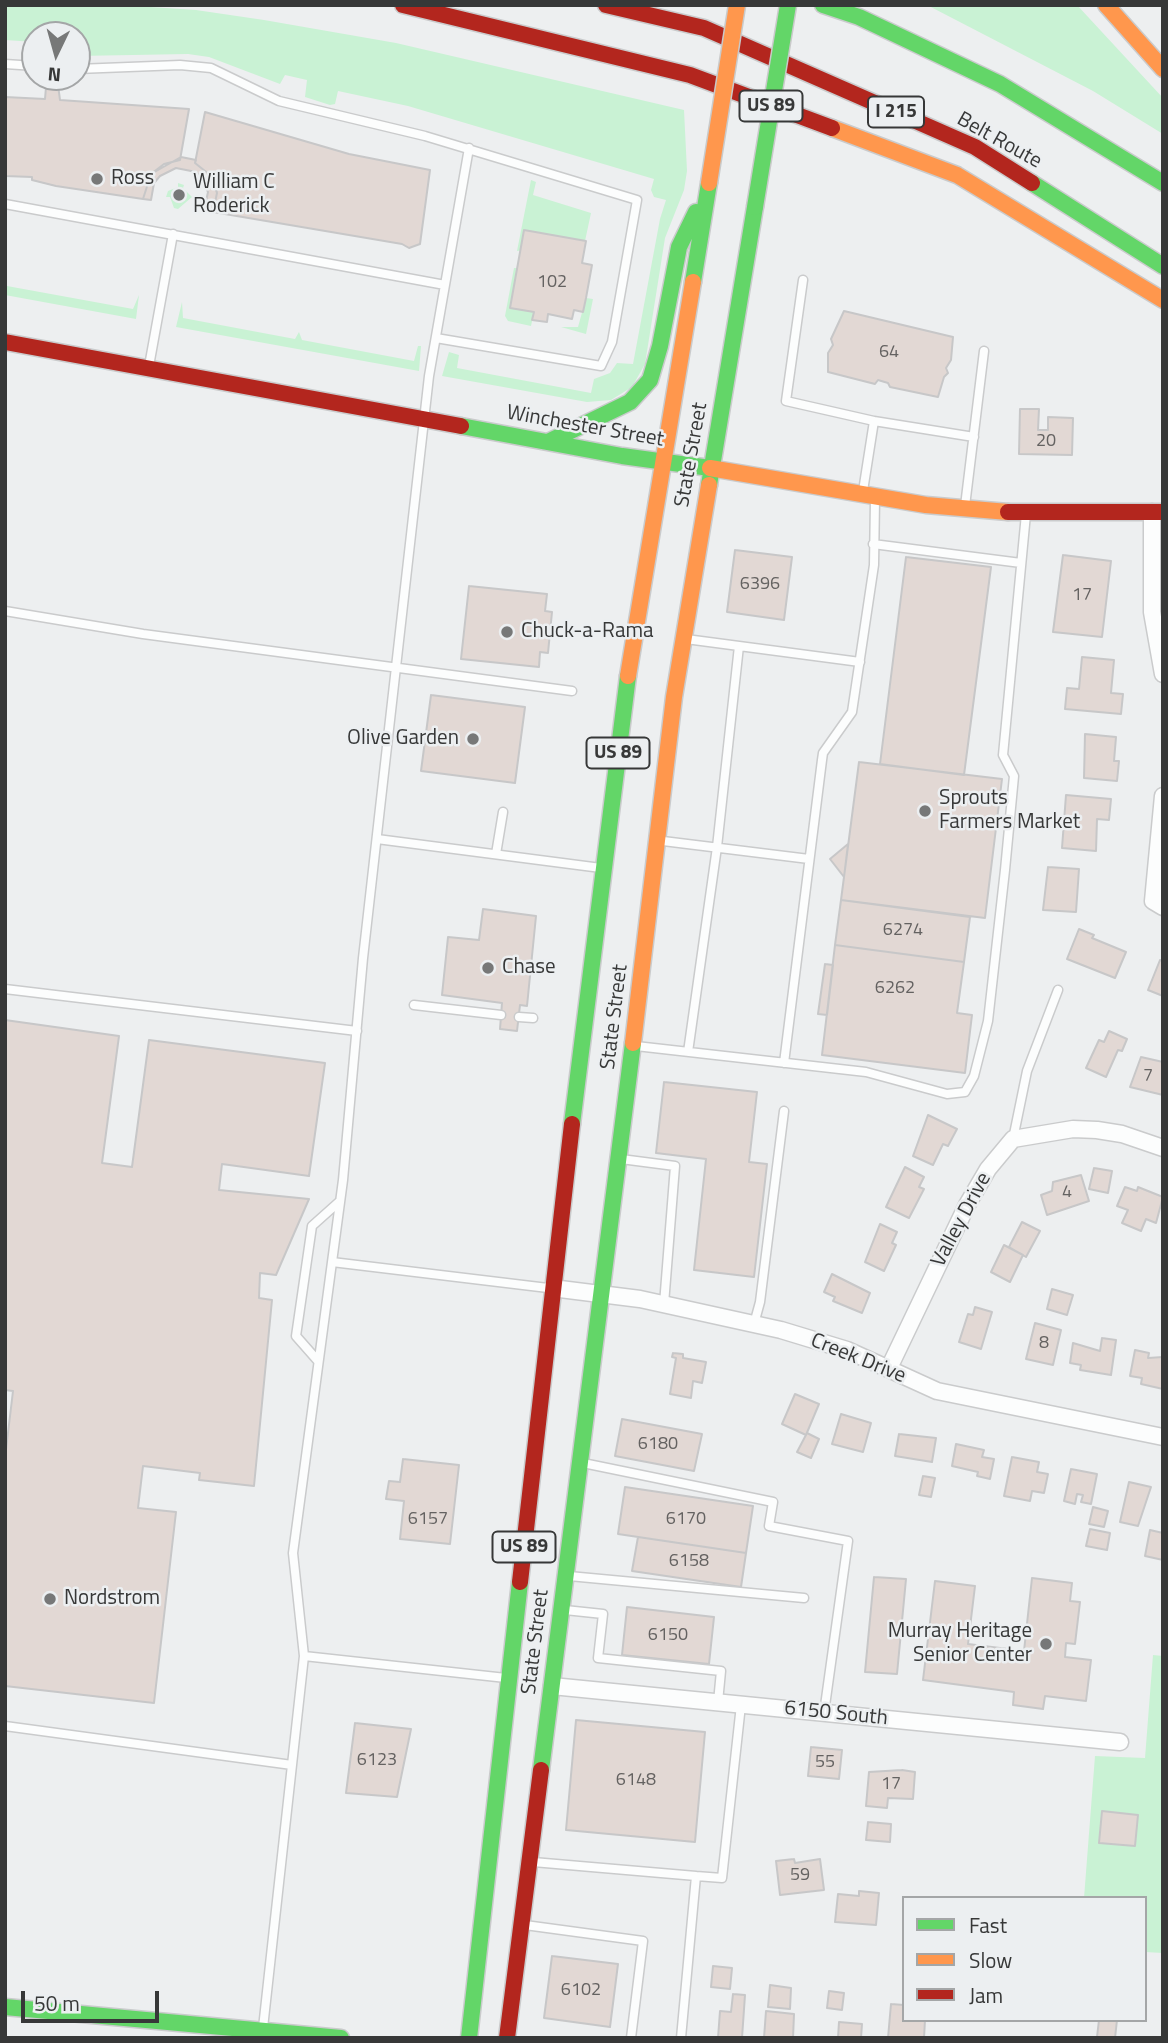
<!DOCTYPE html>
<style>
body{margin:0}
#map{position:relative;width:1168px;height:2043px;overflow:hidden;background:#edeff0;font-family:"Titillium Web",sans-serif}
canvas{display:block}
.frame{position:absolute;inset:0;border:7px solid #373838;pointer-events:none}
.legend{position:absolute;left:902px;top:1896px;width:245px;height:126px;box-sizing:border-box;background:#eceff1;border:2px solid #a4a6a7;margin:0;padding:9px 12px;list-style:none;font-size:21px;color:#373838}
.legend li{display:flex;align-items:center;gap:14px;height:35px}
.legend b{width:35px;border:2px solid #a4a6a7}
.north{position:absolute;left:21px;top:21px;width:70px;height:70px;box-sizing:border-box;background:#eceff1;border:2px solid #a4a6a7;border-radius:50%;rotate:185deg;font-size:19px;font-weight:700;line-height:28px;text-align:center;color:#373838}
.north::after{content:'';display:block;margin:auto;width:24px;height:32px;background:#777878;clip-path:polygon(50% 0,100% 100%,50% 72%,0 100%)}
.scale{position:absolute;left:21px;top:1991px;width:138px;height:32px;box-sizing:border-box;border:4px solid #373838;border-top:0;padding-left:9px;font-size:21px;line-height:24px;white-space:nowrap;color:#373838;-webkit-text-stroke:5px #eceff1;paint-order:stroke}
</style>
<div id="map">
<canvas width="1168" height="2043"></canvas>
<div class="frame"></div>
<ul class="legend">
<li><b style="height:9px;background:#63d668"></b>Fast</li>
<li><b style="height:9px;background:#ff974d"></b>Slow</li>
<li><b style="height:9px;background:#b3261e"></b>Jam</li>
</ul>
<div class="north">N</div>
<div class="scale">50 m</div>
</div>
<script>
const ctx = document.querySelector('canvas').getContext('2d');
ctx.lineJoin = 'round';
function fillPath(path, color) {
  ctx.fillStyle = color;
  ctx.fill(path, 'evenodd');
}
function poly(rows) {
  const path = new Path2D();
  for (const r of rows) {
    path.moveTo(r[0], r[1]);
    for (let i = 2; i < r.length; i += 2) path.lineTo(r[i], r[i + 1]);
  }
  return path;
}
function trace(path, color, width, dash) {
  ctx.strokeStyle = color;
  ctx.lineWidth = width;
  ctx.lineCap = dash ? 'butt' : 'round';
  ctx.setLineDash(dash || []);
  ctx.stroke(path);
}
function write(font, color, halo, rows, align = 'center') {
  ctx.font = font + ' "Titillium Web",sans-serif';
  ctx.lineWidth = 5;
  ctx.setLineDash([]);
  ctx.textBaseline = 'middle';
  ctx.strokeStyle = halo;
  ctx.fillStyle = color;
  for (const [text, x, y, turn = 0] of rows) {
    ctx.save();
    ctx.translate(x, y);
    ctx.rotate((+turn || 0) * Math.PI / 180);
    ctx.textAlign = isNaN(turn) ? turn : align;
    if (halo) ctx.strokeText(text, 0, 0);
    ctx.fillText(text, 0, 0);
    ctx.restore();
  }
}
const green = poly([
 [5,5,120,5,196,10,264,20,396,43,684,110,687,171,684,190,665,238,645,364,632,387,611,400,587,402,442,376,449,352,459,355,457,368,591,393,594,379,610,373,617,363,633,364,660,219,666,200,654,197,651,190,654,179,408,106,338,91,335,104,330,105,305,97,307,80,285,75,280,84,209,57,188,54,77,56,77,35,35,35,35,42,5,40],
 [927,5,1077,5,1163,98,1163,134,1093,91],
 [531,180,536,182,533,195,591,213,585,241,517,251],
 [178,183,184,185,183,188,192,197,178,209,174,208,170,197,166,197,168,191,178,187],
 [514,268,518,268,534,312,531,326,508,321,505,316],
 [5,279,7,286,133,309,139,295,136,319,5,295],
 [586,298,593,299,586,334,561,327,578,327],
 [182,302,183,318,295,339,299,332,302,340,414,361,418,346,421,346,419,371,176,327],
 [1153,1655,1163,1656,1163,1953,1145,1952,1145,1898,1084,1898,1095,1756,1145,1758]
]);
const building = poly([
 [58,85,60,100,189,109,180,160,164,164,151,174,143,199,56,186,32,180,32,177,5,176,5,97,45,99,46,87,58,85],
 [205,112,349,154,430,170,420,244,409,248,402,244,213,212,217,193,215,184,210,175,195,163,205,112],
 [181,157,196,160,195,163,210,175,217,193,213,212,204,211,208,192,201,177,196,172,176,168,160,176,154,183,151,200,143,199,151,174,181,157],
 [524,230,586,241,582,263,592,265,586,298,583,312,574,310,572,319,548,314,547,322,532,320,534,312,510,308,524,230],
 [844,311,953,337,951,360,946,368,948,373,944,377,938,397,890,387,888,383,878,380,875,384,828,372,828,353,833,345,831,339,844,311],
 [1020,409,1039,409,1038,430,1048,430,1048,417,1073,418,1072,455,1019,454,1020,409],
 [735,550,792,557,784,620,727,612,735,550],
 [1063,555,1111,561,1102,637,1053,632,1063,555],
 [906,557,991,567,964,775,880,764,906,557],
 [469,586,547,594,545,611,552,612,548,653,540,652,539,667,461,659,469,586],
 [1082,657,1114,660,1111,693,1123,694,1121,714,1065,709,1067,688,1079,689,1082,657],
 [431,695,525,707,515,783,421,771,431,695],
 [1085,734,1116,737,1114,761,1119,761,1117,781,1084,778,1085,734],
 [859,762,1002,779,985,918,841,900,859,762],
 [1066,795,1111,799,1109,820,1097,819,1096,851,1062,848,1066,795],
 [848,844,844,877,830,859,848,844],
 [1048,867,1079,869,1076,912,1043,910,1048,867],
 [841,900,970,917,964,962,835,945,841,900],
 [483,909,536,916,527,1006,520,1005,517,1031,500,1029,502,1003,442,995,448,937,479,940,483,909],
 [1079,929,1094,935,1092,938,1126,952,1115,978,1067,959,1079,929],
 [835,945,964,962,957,1013,972,1015,965,1073,822,1055,835,945],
 [1160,960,1163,961,1163,996,1148,990,1160,960],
 [825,964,833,965,827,1015,818,1014,825,964],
 [5,1020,119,1036,102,1163,132,1167,149,1040,325,1063,309,1176,222,1164,219,1190,309,1199,276,1275,260,1273,259,1298,272,1300,254,1486,199,1480,200,1473,143,1466,138,1508,176,1512,154,1703,5,1686,5,1458,13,1391,5,1390,5,1020],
 [1109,1031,1127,1039,1122,1051,1118,1050,1106,1077,1086,1068,1099,1040,1104,1042,1109,1031],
 [1141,1057,1163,1062,1163,1095,1130,1087,1141,1057],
 [664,1082,757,1092,749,1162,767,1164,754,1277,694,1270,706,1159,656,1153,664,1082],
 [928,1115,957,1129,948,1146,943,1144,933,1165,913,1156,928,1115],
 [905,1167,924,1177,919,1187,924,1189,909,1218,886,1207,905,1167],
 [1094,1168,1112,1171,1108,1193,1089,1189,1094,1168],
 [1081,1175,1089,1201,1047,1215,1041,1195,1052,1191,1053,1182,1081,1175],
 [1125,1187,1137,1191,1138,1187,1163,1197,1156,1223,1146,1219,1141,1231,1122,1223,1128,1210,1117,1206,1125,1187],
 [1022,1222,1040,1231,1026,1257,1009,1247,1022,1222],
 [880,1224,897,1232,892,1243,896,1245,884,1271,865,1262,880,1224],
 [1004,1245,1023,1255,1010,1282,991,1272,1004,1245],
 [832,1274,870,1293,862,1313,833,1301,835,1297,824,1292,832,1274],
 [1052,1289,1073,1295,1067,1315,1047,1309,1052,1289],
 [975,1307,992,1312,981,1349,959,1342,968,1314,973,1315,975,1307],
 [1035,1323,1061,1330,1053,1365,1026,1359,1035,1323],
 [1102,1338,1116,1340,1111,1375,1080,1370,1081,1365,1070,1363,1073,1343,1100,1351,1102,1338],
 [1135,1350,1149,1353,1148,1358,1163,1357,1163,1389,1141,1384,1142,1378,1130,1376,1135,1350],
 [673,1353,683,1354,683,1358,706,1362,702,1383,693,1381,691,1398,670,1394,676,1358,672,1357,673,1353],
 [795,1394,819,1404,806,1435,782,1424,795,1394],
 [841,1414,871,1423,863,1452,832,1444,841,1414],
 [622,1419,702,1434,694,1471,615,1456,622,1419],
 [807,1433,819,1439,811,1458,797,1452,807,1433],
 [899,1434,936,1438,932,1462,895,1456,899,1434],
 [956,1444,984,1450,982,1457,994,1459,990,1479,977,1476,978,1472,952,1466,956,1444],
 [1012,1457,1039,1462,1037,1472,1048,1474,1044,1493,1032,1491,1030,1501,1004,1496,1012,1457],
 [403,1459,459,1465,450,1544,400,1539,404,1501,386,1499,389,1481,400,1482,403,1459],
 [1071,1469,1097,1474,1091,1504,1081,1502,1083,1495,1077,1494,1075,1504,1064,1501,1071,1469],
 [923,1476,935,1478,931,1497,919,1495,923,1476],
 [1129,1482,1151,1487,1138,1526,1120,1522,1129,1482],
 [625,1487,753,1506,746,1553,618,1534,625,1487],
 [1093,1507,1108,1511,1104,1527,1089,1524,1093,1507],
 [1090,1529,1110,1533,1107,1550,1086,1546,1090,1529],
 [1150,1530,1163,1533,1163,1560,1145,1556,1150,1530],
 [638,1537,746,1553,741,1587,632,1571,638,1537],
 [874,1577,906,1579,897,1674,865,1672,874,1577],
 [1032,1578,1072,1583,1070,1601,1080,1602,1075,1644,1066,1643,1065,1657,1091,1660,1086,1701,1045,1696,1043,1709,1013,1705,1014,1692,923,1680,935,1581,975,1586,968,1644,1024,1651,1032,1578],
 [627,1607,714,1617,709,1664,622,1655,627,1607],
 [576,1720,705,1732,695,1842,566,1830,576,1720],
 [355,1723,411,1729,397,1797,346,1793,355,1723],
 [811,1747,842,1750,839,1779,808,1776,811,1747],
 [902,1770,915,1772,913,1799,888,1798,887,1808,866,1806,869,1772,902,1770],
 [1102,1811,1138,1815,1135,1846,1099,1843,1102,1811],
 [868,1822,891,1824,890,1842,866,1840,868,1822],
 [794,1859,795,1863,820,1859,824,1890,780,1895,776,1861,794,1859],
 [859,1891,879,1893,876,1925,835,1922,838,1894,859,1896,859,1891],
 [552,1956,618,1964,610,2027,544,2018,552,1956],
 [713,1966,732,1968,730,1989,711,1987,713,1966],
 [770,1985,791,1988,790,2009,768,2007,770,1985],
 [829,1991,844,1993,842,2010,827,2008,829,1991],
 [733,1994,745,1995,742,2038,718,2038,720,2011,731,2012,733,1994],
 [891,2004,904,2005,904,2020,925,2020,924,2038,888,2038,891,2004],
 [766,2011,794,2014,793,2038,764,2038,766,2011],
 [1099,2020,1117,2020,1115,2038,1089,2038,1097,2037,1099,2020],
 [839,2022,862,2024,861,2038,838,2038,839,2022]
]);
const lane = poly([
 [5,64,35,66],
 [77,69,180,65,211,68,279,101,425,136,637,200,612,342,601,366,436,338],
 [5,204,445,285],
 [803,280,786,401,874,421],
 [149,366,173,234],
 [863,491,874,421,974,437],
 [965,506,984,351],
 [873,544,1021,563],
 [5,611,143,634,572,691],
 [686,639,739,646],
 [377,839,601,868],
 [663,841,809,859],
 [496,854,503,812],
 [5,989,357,1031],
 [414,1005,501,1015],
 [519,1017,533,1018],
 [636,1046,866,1072,947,1094,965,1092,974,1076,988,1021,1005,870,1014,776,1003,755,1026,514],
 [688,1052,717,847,739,646,860,662],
 [784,1063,822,760,823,753,852,712,874,565,875,500],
 [1013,1139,1027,1071,1058,990],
 [621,1159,675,1166,664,1304],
 [332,1262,548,1288],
 [754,1324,760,1302,784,1111],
 [318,1361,296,1336,312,1226,340,1201],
 [583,1463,773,1502,769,1526,848,1541,824,1713],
 [569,1576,804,1598],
 [565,1610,603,1614,598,1658,721,1671,718,1702],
 [304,1656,506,1678],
 [5,1726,292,1765],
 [533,1862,696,1876],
 [525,1925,643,1941,631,2038],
 [263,2028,304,1656,293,1553,343,1180,363,958,429,376,469,148],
 [681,2038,696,1876,722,1878,741,1705]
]);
const street = poly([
 [1152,512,1152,612,1163,674],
 [1163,796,1153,901,1163,907],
 [552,1288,640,1299,781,1330,847,1350,937,1391,1163,1437],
 [889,1368,967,1205,988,1169,1013,1139,1073,1129,1097,1130,1122,1134,1163,1148],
 [552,1686,1120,1742]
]);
const fast = poly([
 [823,5,859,17,1000,84,1163,183],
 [1032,183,1163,266],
 [693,282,709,183],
 [461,426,622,456,710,468],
 [548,442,630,402,650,380,660,346,679,247,696,212],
 [709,485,755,207],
 [572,1124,628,676],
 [541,1770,633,1043],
 [5,2007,341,2038],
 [469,2038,520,1582]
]);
const slow = poly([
 [1106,5,1163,69],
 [832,128,957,175,1163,300],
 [710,468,926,505,1008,512],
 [628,676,693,282],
 [633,1043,674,697,709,485]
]);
const jam = poly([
 [403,5,690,75,832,128],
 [606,5,704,28,975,147,1032,183],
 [5,342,461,426],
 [1008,512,1163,512],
 [520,1582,572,1124],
 [507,2038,541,1770]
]);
const fastBridge = poly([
 [755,207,788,5]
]);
const slowBridge = poly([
 [709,183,737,5]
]);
const markers = [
 [97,179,7,"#777878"],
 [179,195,7,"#777878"],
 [507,632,7,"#777878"],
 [473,739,7,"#777878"],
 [925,811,7,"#777878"],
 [488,968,7,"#777878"],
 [50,1599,7,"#777878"],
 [1046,1644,7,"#777878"]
];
const numberNames = [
 ["102",552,283],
 ["64",889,353],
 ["20",1046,442],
 ["6396",760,585],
 ["17",1082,596],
 ["6274",903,931],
 ["6262",895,989],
 ["7",1148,1077],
 ["4",1067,1193],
 ["8",1044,1344],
 ["6180",658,1445],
 ["6157",428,1520],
 ["6170",686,1520],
 ["6158",689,1562],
 ["6150",668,1636],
 ["6123",377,1761],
 ["55",825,1763],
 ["6148",636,1781],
 ["17",891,1785],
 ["59",800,1876],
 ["6102",581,1991]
];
const shields = [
 [771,106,63],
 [896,112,56],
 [618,753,63],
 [524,1547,63]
];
const shieldNames = [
 ["US 89",771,106],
 ["I 215",896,112],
 ["US 89",618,753],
 ["US 89",524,1547]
];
const streetNames = [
 ["Belt Route",999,141,29],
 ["Winchester Street",585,427,10],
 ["State Street",692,455,-80],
 ["State Street",615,1017,-83],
 ["Valley Drive",962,1220,-62],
 ["Creek Drive",858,1359,22],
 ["State Street",536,1642,-83],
 ["6150 South",836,1714,6]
];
const poiNames = [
 ["Ross",111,179],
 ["William C",193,183],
 ["Roderick",193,207],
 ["Chuck-a-Rama",521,632],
 ["Olive Garden",459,739,"right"],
 ["Sprouts",939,799],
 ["Farmers Market",939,823],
 ["Chase",502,968],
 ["Nordstrom",64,1599],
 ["Murray Heritage",1032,1632,"right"],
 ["Senior Center",1032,1656,"right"]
];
fillPath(green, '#c9f2d4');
fillPath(building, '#e2d8d4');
trace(building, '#c7c7c8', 2);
trace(lane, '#cacbcc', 11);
trace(street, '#cacbcc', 19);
trace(fast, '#cacbcc', 19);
trace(slow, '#cacbcc', 19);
trace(jam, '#cacbcc', 19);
trace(lane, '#fcfdfd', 8);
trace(street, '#fcfdfd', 16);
trace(fast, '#63d668', 16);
trace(slow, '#ff974d', 16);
trace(jam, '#b3261e', 16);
trace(fastBridge, '#c9caca', 19, []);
trace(slowBridge, '#c9caca', 19, []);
trace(fastBridge, '#63d668', 16);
trace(slowBridge, '#ff974d', 16);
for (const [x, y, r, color] of markers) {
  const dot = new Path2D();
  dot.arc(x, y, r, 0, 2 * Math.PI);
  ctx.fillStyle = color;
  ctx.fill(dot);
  trace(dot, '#eceff1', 2.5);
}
write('18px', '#646261', null, numberNames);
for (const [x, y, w] of shields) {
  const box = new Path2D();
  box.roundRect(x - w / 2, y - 15.5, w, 31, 5);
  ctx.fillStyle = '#eceff1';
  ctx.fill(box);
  trace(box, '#373838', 2);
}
write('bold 19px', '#373838', null, shieldNames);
write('21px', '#373838', '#eceff1', streetNames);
write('21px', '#373838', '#eceff1', poiNames, 'left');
</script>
